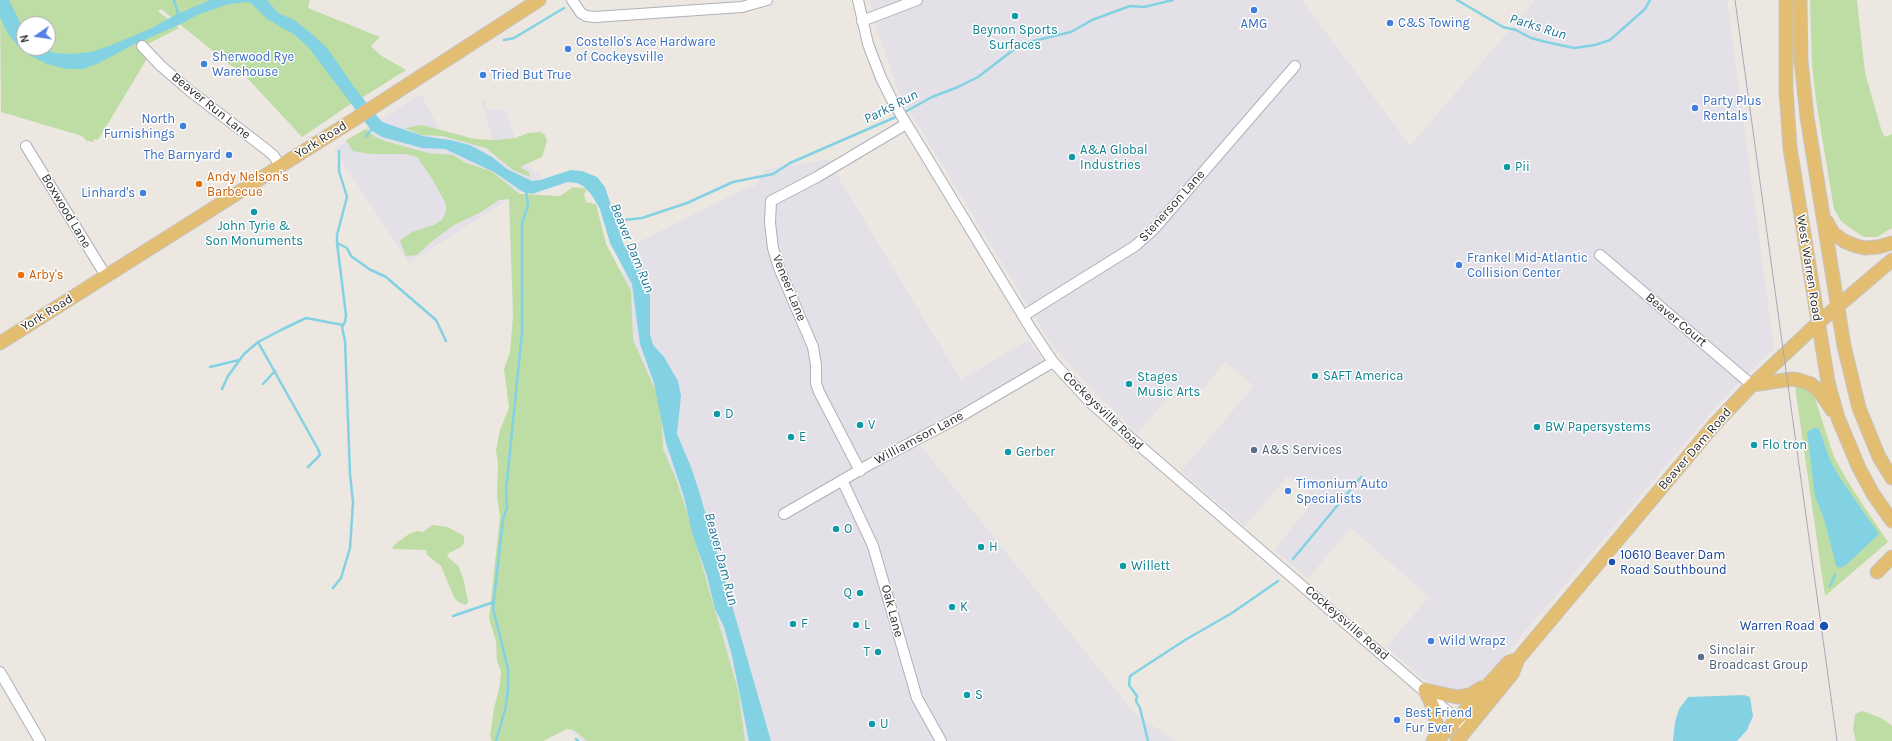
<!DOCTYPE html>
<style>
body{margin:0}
#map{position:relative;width:1892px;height:741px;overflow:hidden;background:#ede7e2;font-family:Karla,sans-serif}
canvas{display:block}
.north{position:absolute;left:16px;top:16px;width:40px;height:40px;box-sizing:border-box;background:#fff;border:1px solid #ababab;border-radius:50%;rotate:257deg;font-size:11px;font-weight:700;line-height:16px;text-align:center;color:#2e2e2e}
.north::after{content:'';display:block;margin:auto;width:14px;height:18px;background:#557ee7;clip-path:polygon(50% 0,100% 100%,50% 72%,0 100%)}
</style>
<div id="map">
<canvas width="1892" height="741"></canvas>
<div class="north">N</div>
</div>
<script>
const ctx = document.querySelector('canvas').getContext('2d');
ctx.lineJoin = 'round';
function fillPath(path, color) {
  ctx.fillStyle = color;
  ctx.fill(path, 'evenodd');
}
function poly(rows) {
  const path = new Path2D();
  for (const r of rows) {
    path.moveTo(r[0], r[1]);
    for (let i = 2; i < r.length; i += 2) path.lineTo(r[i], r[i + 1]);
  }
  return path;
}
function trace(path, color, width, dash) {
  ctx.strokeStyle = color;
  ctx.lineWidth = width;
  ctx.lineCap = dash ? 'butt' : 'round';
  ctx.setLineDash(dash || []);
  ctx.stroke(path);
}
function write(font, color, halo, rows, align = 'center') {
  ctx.font = font + ' Karla,sans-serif';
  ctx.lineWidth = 3;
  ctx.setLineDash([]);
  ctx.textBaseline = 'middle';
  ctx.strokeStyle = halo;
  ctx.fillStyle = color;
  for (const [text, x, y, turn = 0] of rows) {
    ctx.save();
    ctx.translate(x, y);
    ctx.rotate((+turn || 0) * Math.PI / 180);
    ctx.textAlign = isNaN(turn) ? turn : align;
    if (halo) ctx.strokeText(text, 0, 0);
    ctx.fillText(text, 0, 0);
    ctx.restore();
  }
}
const industrial = poly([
 [870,0,1302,0,1410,146,1535,0,1727,0,1774,348,1720,402,1514,644,1485,680,1472,689,1457,693,1431,685,1386,647,1429,597,1351,528,1308,578,1274,550,1316,498,1288,476,1245,526,1181,471,1254,386,1225,362,1194,399,1179,386,1137,433,1091,388,1052,345,901,97,873,19],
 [421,94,444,138,495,145,481,101,484,100,487,109,506,111,524,163,543,177,409,263,334,149],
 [828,160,961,380,1028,340,1048,369,918,442,1135,714,1176,741,582,741,569,728,627,248,752,185,753,188,767,169]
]);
const green = poly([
 [0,0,310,0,308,8,380,37,371,46,380,55,406,70,360,99,347,97,352,103,302,137,250,81,161,9,158,11,179,28,144,46,148,57,98,140,94,139,94,142,87,141,82,136,1,112],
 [24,24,48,24,48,48,24,48],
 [1810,0,1857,0,1865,73,1882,132,1885,137,1892,134,1892,228,1877,237,1864,237,1853,230,1841,221,1834,209,1817,107,1812,66],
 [422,125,475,139,497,140,515,138,528,133,540,132,545,135,547,141,542,157,522,166,521,168,529,172,530,177,513,170,486,148,442,136,421,135,405,128],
 [366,129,375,137,385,141,428,153,453,155,466,163,491,171,520,194,560,196,573,187,583,188,586,190,584,195,586,202,596,204,606,244,631,291,633,340,653,385,661,396,663,449,676,479,687,513,738,690,745,741,587,741,574,730,567,729,543,741,492,741,490,735,494,708,499,689,501,672,497,661,496,641,489,619,500,516,497,495,498,464,496,450,500,430,509,408,504,369,510,352,513,316,509,199,499,200,481,212,454,225,431,242,417,255,406,256,400,241,402,239,412,232,434,225,442,220,446,212,446,204,431,177,417,157,406,154,371,154,353,151,346,140],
 [1803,386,1814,395,1834,457,1853,490,1888,542,1825,596,1795,387],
 [432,525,448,527,464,536,464,543,461,547,447,554,448,557,459,567,464,581,468,602,466,605,458,602,454,597,441,566,427,555,426,550,392,549,395,544,409,534,417,531,423,532],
 [1863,711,1883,719,1892,726,1892,741,1856,741,1853,730,1855,714]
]);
const water = poly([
 [0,0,9,0,24,31,24,48,42,48,54,53,71,54,91,52,109,46,150,29,175,15,210,0,267,0,278,13,294,20,312,34,328,49,354,87,382,122,423,136,450,140,470,145,492,157,507,169,532,181,540,180,571,170,582,171,597,177,605,187,623,243,645,281,650,295,650,334,653,345,664,357,678,381,681,396,677,434,691,467,699,491,771,741,749,741,732,656,724,627,715,609,707,576,692,533,684,497,666,443,654,383,640,344,632,284,610,243,600,209,591,194,583,186,577,183,568,182,532,194,523,192,494,172,445,149,422,148,382,137,371,130,309,48,295,35,267,19,252,4,247,2,229,4,197,15,181,24,133,45,99,63,83,69,66,69,47,64,31,56,17,45,7,32,0,17],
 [1814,428,1819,429,1830,460,1840,478,1879,534,1846,565,1840,568,1836,566,1835,561,1824,519,1815,496,1807,432],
 [1744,695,1750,697,1753,716,1747,730,1737,741,1673,741,1675,722,1679,709,1688,697]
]);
const stream = poly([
 [174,0,179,17],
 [1457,0,1503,27,1516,30,1531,38,1546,42,1574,48,1595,45,1610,40,1645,9,1650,0],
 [504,40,514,38,564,8],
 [903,113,932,97,958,87,978,77,1021,44,1071,32,1092,20,1130,6,1144,7,1173,0],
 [366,136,372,129],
 [615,221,642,218,687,203,733,182,773,174,790,163,898,116],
 [337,243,347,248,351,256,369,269,386,277,436,320,446,341],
 [258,342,318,449,320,455,308,467],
 [210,367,239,360],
 [263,384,275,371],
 [222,389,228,376,244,354,258,342,281,330,306,318,343,325],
 [1293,559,1361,477],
 [1830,586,1835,575],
 [333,588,341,578,350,548,353,502,350,474,345,341,342,327,345,322,346,315,337,243,337,235,347,197,339,171,339,151],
 [453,616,494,602],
 [576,739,578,741],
 [496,741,506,706,508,688,508,669,493,608,503,519,507,508,506,490,522,333,522,223,528,205,526,190],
 [1148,741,1140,708,1136,701,1137,696,1129,685,1130,676,1185,640,1232,613,1278,581]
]);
const minor = poly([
 [572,0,581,13,586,16,595,17,742,7,767,0],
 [858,0,868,44,881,78,892,100,1031,329,1053,362,1091,403,1125,433,1461,723],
 [862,21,917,0],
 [142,46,161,66,190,91,267,150,274,156,280,166],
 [26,146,106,276],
 [1600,255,1752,385],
 [1023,316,1135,246,1154,229,1295,66],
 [860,471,819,392,816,383,816,365,813,347,779,268,773,248,770,223,771,201,817,177,906,124],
 [843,482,873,546,917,698,941,741],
 [784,514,872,463,956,419,1053,362],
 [0,672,40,741]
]);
const major = poly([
 [1786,0,1786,90,1790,148,1828,382,1838,418,1859,468,1873,494,1892,521],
 [1800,0,1801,60,1807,117,1844,346,1859,408,1879,457,1892,478],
 [1827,222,1833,233,1844,241,1856,246,1865,248,1878,247,1892,243],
 [0,343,358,117,539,0],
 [1752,385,1792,379,1799,380,1811,384,1819,391,1832,410],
 [1877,572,1892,557],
 [1425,690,1457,697,1470,695,1481,688],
 [1425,690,1433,707,1436,722,1436,737,1433,741],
 [1437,741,1509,662,1518,659],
 [1457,741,1512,674,1518,659,1715,424,1752,385,1818,323,1892,260]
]);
const tram = poly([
 [1735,0,1837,741]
]);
const markers = [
 [1254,10,4,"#3f7fe0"],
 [1015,16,4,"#0f9aa8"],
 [1390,23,4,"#3f7fe0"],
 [568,49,4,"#3f7fe0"],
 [204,64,4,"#3f7fe0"],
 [483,75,4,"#3f7fe0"],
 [1695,108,4,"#3f7fe0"],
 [183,126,4,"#3f7fe0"],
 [229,155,4,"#3f7fe0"],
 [1072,157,4,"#0f9aa8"],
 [1507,167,4,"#0f9aa8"],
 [199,184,4,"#e8710a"],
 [143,193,4,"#3f7fe0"],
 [254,212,4,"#0f9aa8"],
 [1459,265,4,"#3f7fe0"],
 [21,275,4,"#e8710a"],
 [1315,376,4,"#0f9aa8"],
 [1129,384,4,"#0f9aa8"],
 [717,414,4,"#0f9aa8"],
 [860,425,4,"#0f9aa8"],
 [1537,427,4,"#0f9aa8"],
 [791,437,4,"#0f9aa8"],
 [1754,445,4,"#0f9aa8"],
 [1254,450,4,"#5c6f8a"],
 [1008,452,4,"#0f9aa8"],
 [1288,491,4,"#3f7fe0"],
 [836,529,4,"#0f9aa8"],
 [981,547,4,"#0f9aa8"],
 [1612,562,4,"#1a4fb4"],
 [1123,566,4,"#0f9aa8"],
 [860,593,4,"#0f9aa8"],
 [952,607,4,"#0f9aa8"],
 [793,624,4,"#0f9aa8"],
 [856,625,4,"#0f9aa8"],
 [1824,626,5,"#1a4fb4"],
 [1431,641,4,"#3f7fe0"],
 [878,652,4,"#0f9aa8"],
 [1701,657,4,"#5c6f8a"],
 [967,695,4,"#0f9aa8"],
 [1397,720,4,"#3f7fe0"],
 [872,724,4,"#0f9aa8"]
];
const shopNames = [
 ["C&S Towing",1398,23],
 ["AMG",1254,24,"center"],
 ["Costello's Ace Hardware",576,42],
 ["of Cockeysville",576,57],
 ["Sherwood Rye",212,57],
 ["Warehouse",212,72],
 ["Tried But True",491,75],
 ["Party Plus",1703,101],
 ["Rentals",1703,116],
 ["North",175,119,"right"],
 ["Furnishings",175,134,"right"],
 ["The Barnyard",221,155,"right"],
 ["Linhard's",135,193,"right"],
 ["Frankel Mid-Atlantic",1467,258],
 ["Collision Center",1467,273],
 ["Timonium Auto",1296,484],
 ["Specialists",1296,499],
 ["Wild Wrapz",1439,641],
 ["Best Friend",1405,713],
 ["Fur Ever",1405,728]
];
const cultureNames = [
 ["Beynon Sports",1015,30,"center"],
 ["Surfaces",1015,45,"center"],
 ["A&A Global",1080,150],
 ["Industries",1080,165],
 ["Pii",1515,167],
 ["John Tyrie &",254,226,"center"],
 ["Son Monuments",254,241,"center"],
 ["SAFT America",1323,376],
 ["Stages",1137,377],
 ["Music Arts",1137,392],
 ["D",725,414],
 ["V",868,425],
 ["BW Papersystems",1545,427],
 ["E",799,437],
 ["Flo tron",1762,445],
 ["Gerber",1016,452],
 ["O",844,529],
 ["H",989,547],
 ["Willett",1131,566],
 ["Q",852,593,"right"],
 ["K",960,607],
 ["F",801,624],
 ["L",864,625],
 ["T",870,652,"right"],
 ["S",975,695],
 ["U",880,724]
];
const streetNames = [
 ["Beaver Run Lane",211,106,39],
 ["York Road",321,140,-32],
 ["Stenerson Lane",1172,206,-48],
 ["Boxwood Lane",66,211,59],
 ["West Warren Road",1809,268,81],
 ["Veneer Lane",789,288,68],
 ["York Road",47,313,-32],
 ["Beaver Court",1676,320,40],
 ["Cockeysville Road",1103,411,44],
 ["Williamson Lane",919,438,-28],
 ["Beaver Dam Road",1695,449,-49],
 ["Oak Lane",892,611,75],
 ["Cockeysville Road",1347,623,41]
];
const foodNames = [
 ["Andy Nelson's",207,177],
 ["Barbecue",207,192],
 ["Arby's",29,275]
];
const serviceNames = [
 ["A&S Services",1262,450],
 ["Sinclair",1709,650],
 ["Broadcast Group",1709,665]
];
const transitNames = [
 ["10610 Beaver Dam",1620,555],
 ["Road Southbound",1620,570],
 ["Warren Road",1815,626,"right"]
];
const waterNames = [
 ["Parks Run",1538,27,17],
 ["Parks Run",891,107,-27],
 ["Beaver Dam Run",632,248,68],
 ["Beaver Dam Run",721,559,75]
];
fillPath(industrial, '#e3e1e7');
fillPath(green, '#bedda5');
fillPath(water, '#82d2e3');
trace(stream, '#82d2e3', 2.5);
trace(minor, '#aeb1b8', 12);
trace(major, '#c4c4c4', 15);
trace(minor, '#fff', 10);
trace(major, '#e3be72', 13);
trace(tram, '#a5a9b6', 1);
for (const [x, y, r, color] of markers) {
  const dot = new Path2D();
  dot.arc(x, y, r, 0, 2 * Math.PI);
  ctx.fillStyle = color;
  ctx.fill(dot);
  trace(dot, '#fff', 1.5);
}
write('13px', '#366cbe', '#fff', shopNames, 'left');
write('13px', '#0d838f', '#fff', cultureNames, 'left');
write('13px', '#2e2e2e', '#fff', streetNames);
write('13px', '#c56008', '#fff', foodNames, 'left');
write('13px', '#4e5e75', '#fff', serviceNames, 'left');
write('13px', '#164399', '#fff', transitNames, 'left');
write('italic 14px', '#1d7593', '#fff', waterNames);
</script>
